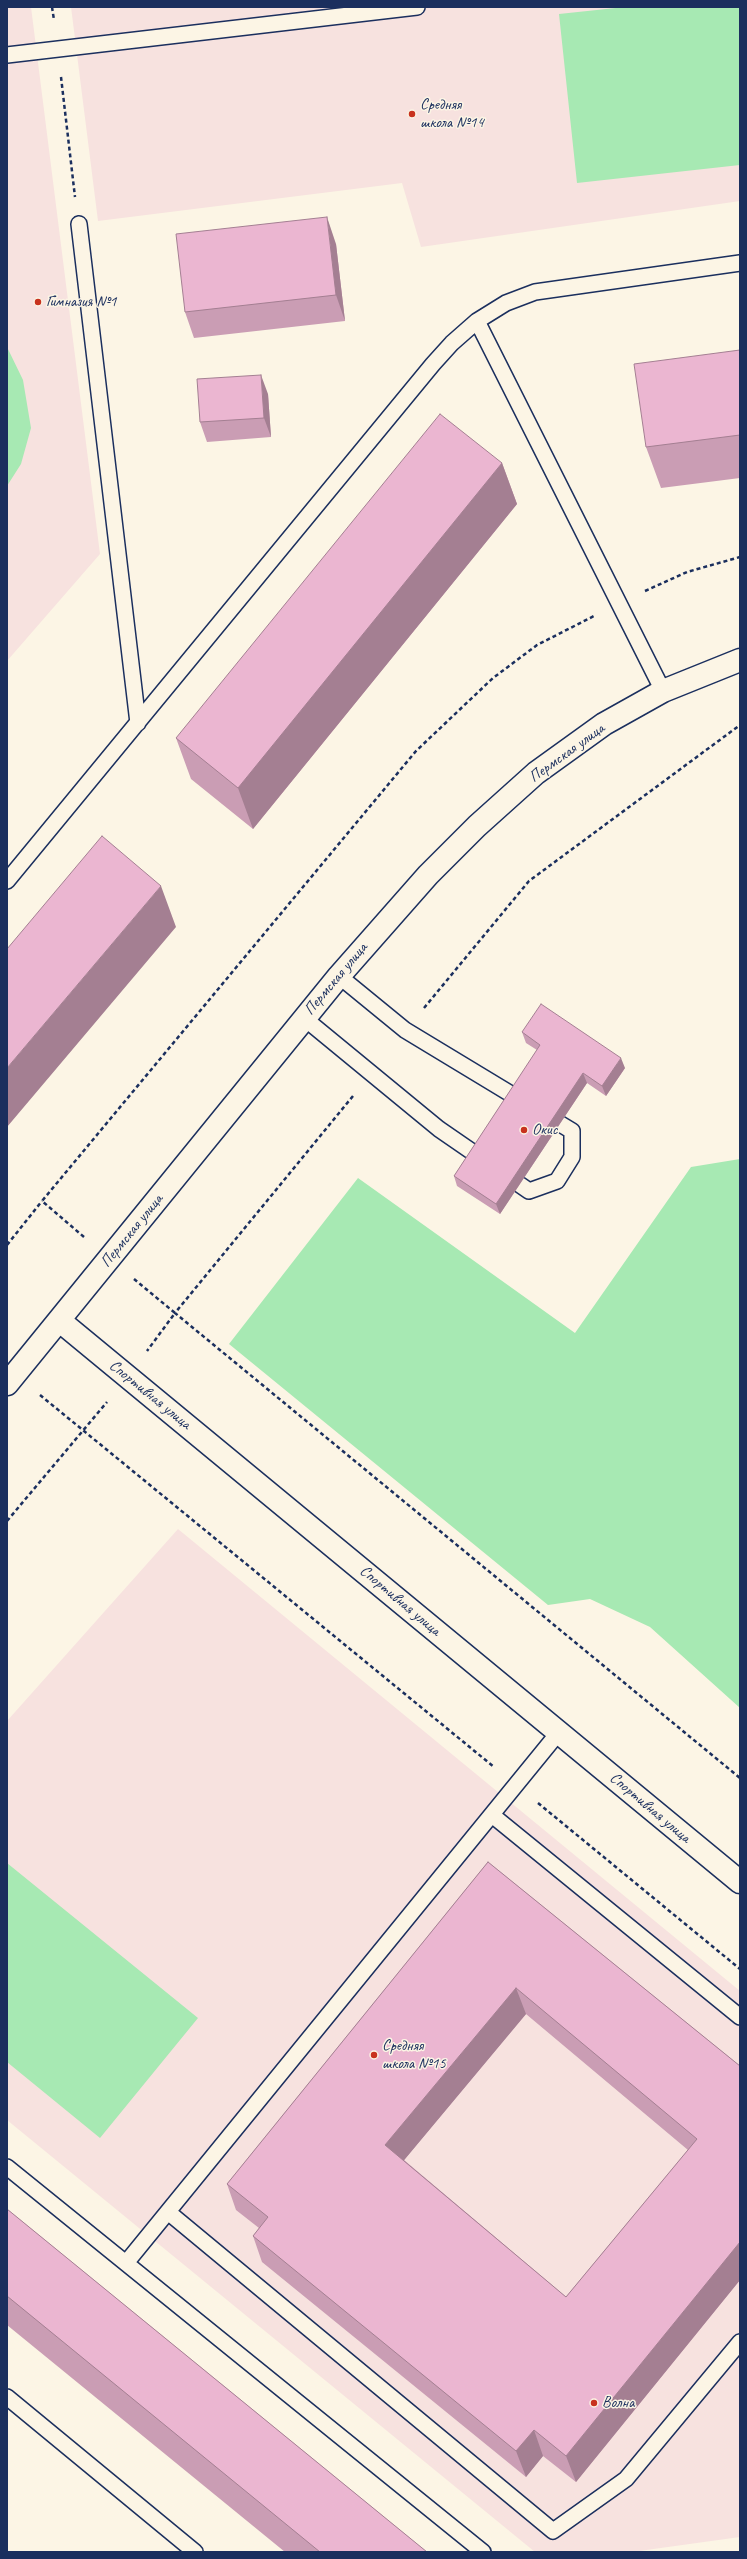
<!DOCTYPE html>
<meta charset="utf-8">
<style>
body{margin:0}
#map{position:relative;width:747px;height:2559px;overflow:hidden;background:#fcf5e5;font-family:Caveat,sans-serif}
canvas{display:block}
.frame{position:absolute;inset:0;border:8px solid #1b2f5e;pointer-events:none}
</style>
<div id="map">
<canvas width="747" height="2559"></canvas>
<div class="frame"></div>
</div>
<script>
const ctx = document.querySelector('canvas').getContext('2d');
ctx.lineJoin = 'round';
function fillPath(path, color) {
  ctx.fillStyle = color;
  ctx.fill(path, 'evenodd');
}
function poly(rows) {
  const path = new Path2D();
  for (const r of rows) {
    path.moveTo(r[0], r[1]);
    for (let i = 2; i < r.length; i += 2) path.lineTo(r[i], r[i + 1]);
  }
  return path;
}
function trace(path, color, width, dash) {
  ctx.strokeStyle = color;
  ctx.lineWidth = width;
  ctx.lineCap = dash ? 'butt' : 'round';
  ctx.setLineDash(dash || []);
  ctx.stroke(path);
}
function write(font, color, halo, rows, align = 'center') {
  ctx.font = font + ' Caveat,sans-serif';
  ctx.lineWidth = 3;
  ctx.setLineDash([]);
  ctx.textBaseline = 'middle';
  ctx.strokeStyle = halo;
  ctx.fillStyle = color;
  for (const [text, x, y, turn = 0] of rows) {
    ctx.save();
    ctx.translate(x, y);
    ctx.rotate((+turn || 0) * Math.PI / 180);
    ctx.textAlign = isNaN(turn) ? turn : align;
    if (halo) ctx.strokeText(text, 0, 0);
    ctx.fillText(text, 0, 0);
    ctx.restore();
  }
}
const built = poly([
 [7,7,31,7,100,554,7,661],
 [71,7,740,7,740,201,421,247,402,183,98,221],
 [178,1529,740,1991,740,2537,632,2552,535,2552,7,2120,7,1721]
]);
const green = poly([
 [625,7,740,7,740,165,577,183,559,14],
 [7,347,23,380,31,428,21,464,7,486],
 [740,1159,740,1708,650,1627,590,1599,548,1605,229,1344,358,1178,575,1333,691,1167],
 [7,1863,198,2018,100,2138,7,2062]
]);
const path = poly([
 [52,7,54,20],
 [61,77,75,197],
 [645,591,687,572,740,557],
 [424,1008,529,881,740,725],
 [353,1096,175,1313,740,1778],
 [84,1237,42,1201,416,751,493,678,537,645,594,616],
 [7,1245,42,1201],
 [134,1279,175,1313,147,1351],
 [40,1395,494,1767],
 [7,1521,107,1402],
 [538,1803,740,1969]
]);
const service = poly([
 [7,55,417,7],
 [79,224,138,723],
 [477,321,663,691],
 [7,881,433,364,452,343,477,321,506,303,535,292,740,263],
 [304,1018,439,1129,529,1191,557,1181,572,1157,572,1131,405,1030,339,976],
 [492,1815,740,2017],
 [7,2167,483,2552],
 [168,2212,553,2531,626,2479,740,2342],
 [126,2263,559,1732],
 [7,2397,195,2552]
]);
const tertiary = poly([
 [60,1321,740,1882],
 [7,1384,339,976,428,875,477,826,536,773,604,724,663,691,740,660]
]);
const wall = poly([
 [336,244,345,321,194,338,185,312],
 [740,350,740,478,661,488,646,447],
 [268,394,271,437,207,442,200,422],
 [502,463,517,504,253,829,191,779,176,738],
 [522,1032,625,1068,606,1096,587,1083,500,1214,457,1186,454,1176,537,1050,526,1043],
 [488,1862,740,2066,740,2280,576,2482,543,2456,526,2477,262,2262,253,2236,259,2228,236,2210,227,2184],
 [526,2014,688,2150,566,2297,404,2160],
 [7,2209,427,2552,285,2552,7,2325]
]);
const shadedWall = poly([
 [327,217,336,244,345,321,336,295],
 [261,375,268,394,271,437,264,418],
 [502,463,517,504,253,829,238,788],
 [161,886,176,927,7,1127,7,1068],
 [621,1058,625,1068,606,1096,602,1086],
 [583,1073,587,1083,500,1214,496,1204],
 [516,1988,526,2014,395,2171,385,2145],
 [740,2242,740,2280,576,2482,566,2456],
 [534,2430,543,2456,526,2477,516,2451]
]);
const building = poly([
 [327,217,336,295,185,312,176,234,327,217],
 [740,350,740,435,646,447,634,364,740,350],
 [261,375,264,418,200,422,197,379,261,375],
 [440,414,502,463,238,788,176,738,440,414],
 [102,836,161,886,7,1068,7,949,102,836],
 [541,1004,621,1058,602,1086,583,1073,496,1204,454,1176,540,1045,522,1032,541,1004],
 [488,1862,740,2066,740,2242,566,2456,534,2430,516,2451,253,2236,268,2217,227,2184,488,1862],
 [516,1988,697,2139,566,2297,385,2145,516,1988],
 [7,2209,427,2552,320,2552,7,2296,7,2209]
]);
const markers = [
 [412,114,4,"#c8321e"],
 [38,302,4,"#c8321e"],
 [524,1130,4,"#c8321e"],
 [374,2055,4,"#c8321e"],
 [594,2403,4,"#c8321e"]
];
const poiNames = [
 ["Средняя",420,105],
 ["школа №14",420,123],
 ["Гимназия №1",46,302],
 ["Окис",532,1130],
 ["Средняя",382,2046],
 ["школа №15",382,2064],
 ["Волна",602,2403]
];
const streetNames = [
 ["Пермская улица",567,753,-36],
 ["Пермская улица",336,979,-50],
 ["Пермская улица",132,1231,-51],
 ["Спортивная улица",150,1395,39],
 ["Спортивная улица",400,1601,40],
 ["Спортивная улица",650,1808,40]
];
fillPath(built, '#f7e2df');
fillPath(green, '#a7e9b3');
trace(service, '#1b2f5e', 18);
trace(tertiary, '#1b2f5e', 25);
trace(path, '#1b2f5e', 2.5, [4, 3]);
trace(service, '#fcf5e5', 15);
trace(tertiary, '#fcf5e5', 22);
fillPath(wall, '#ca9db4');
fillPath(shadedWall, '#a47f92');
fillPath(building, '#ebb6d1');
trace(building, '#a47f92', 1);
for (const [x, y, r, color] of markers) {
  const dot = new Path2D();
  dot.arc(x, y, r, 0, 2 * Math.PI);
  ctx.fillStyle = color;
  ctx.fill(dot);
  trace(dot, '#fcf5e5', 1.5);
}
write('16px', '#1b2f5e', '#fcf5e5', poiNames, 'left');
write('16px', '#1b2f5e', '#fcf5e5', streetNames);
</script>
